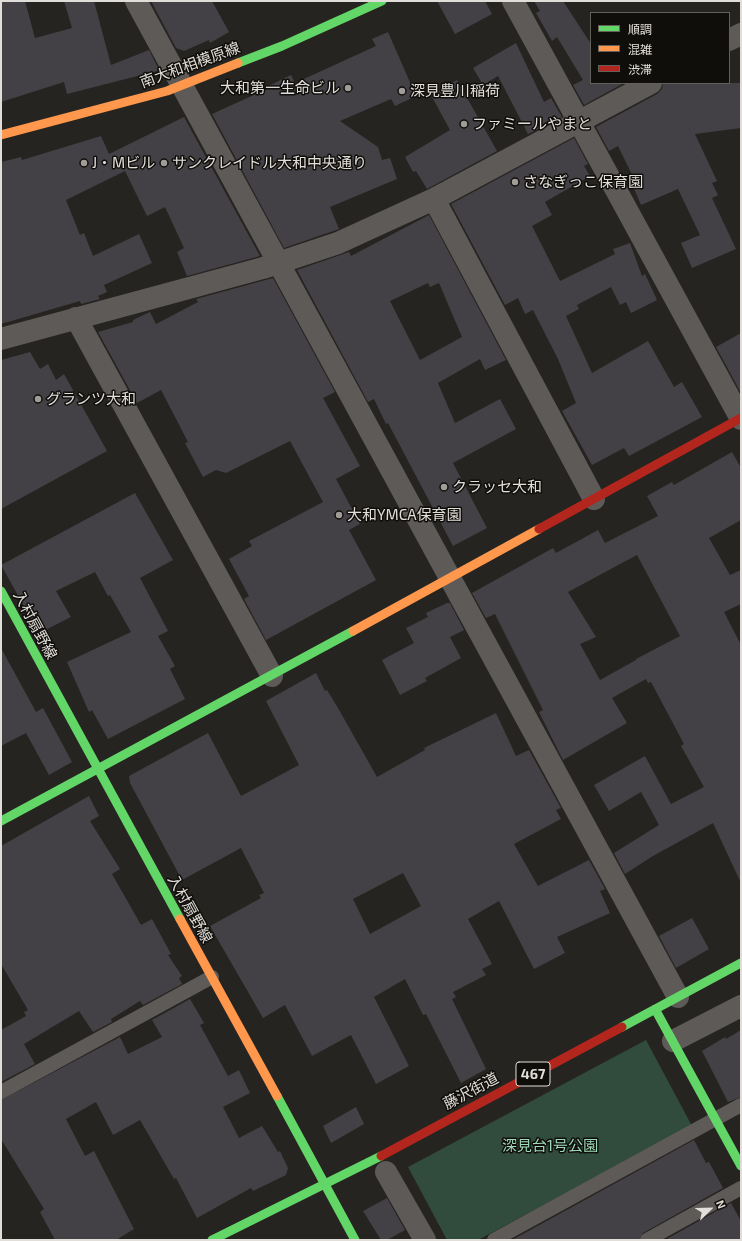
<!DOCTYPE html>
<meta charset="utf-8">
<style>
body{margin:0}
#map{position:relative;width:742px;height:1241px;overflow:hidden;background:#262420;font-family:"Exo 2","Noto Sans JP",sans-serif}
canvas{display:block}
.frame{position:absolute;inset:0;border:2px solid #e1ded9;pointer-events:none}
.legend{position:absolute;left:590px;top:12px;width:140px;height:72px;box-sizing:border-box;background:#100e0b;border:1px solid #64615d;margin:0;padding:5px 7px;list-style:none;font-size:12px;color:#e1ded9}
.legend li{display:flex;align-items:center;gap:8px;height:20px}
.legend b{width:20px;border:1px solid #64615d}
.north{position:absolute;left:690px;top:1189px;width:40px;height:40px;-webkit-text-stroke:3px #100e0b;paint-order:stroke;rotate:67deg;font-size:11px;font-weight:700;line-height:16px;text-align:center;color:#e1ded9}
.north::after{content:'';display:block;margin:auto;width:14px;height:18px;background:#e1ded9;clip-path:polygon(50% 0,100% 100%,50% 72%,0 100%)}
</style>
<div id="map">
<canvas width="742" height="1241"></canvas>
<div class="frame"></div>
<ul class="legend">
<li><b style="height:5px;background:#63d668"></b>順調</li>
<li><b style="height:5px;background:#ff974d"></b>混雑</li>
<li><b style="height:5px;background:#b3261e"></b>渋滞</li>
</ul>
<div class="north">N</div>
</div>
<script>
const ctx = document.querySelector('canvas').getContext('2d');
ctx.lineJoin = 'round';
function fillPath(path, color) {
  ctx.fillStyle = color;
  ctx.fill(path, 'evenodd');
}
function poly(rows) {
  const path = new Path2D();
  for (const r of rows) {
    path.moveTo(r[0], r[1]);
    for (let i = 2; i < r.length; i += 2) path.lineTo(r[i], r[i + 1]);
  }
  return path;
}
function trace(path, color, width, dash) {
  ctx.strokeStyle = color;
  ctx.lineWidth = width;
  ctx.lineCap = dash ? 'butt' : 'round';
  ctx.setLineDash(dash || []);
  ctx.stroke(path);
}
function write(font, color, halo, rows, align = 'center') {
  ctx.font = font + ' "Exo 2","Noto Sans JP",sans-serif';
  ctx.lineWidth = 3;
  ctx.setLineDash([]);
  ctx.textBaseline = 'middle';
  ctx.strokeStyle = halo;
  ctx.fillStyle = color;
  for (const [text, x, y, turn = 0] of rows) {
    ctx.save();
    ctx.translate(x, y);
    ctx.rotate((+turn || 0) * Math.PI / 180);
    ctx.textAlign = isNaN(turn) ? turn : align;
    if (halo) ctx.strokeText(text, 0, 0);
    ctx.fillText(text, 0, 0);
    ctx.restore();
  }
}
const green = poly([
 [646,1040,692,1126,478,1240,447,1240,408,1167]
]);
const building = poly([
 [1,1,25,1,35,38,72,28,64,1,94,1,111,65,149,50,158,68,157,71,67,94,64,82,1,102],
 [151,1,212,1,229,32,210,43,209,40,184,51,176,48],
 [437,1,485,1,492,14,455,34],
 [534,1,563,1,591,44,591,83,624,83,584,105,573,85,583,80,557,37,552,41,536,13,540,11],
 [388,32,416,96,395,106,391,99,340,121,378,147,382,160,390,158,397,179,330,207,339,229,284,248,212,114,267,89,266,87,291,75,295,83,376,46,372,39],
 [516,43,544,102,551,98,562,117,528,134,498,76,483,85,473,68],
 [457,80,497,151,427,189,416,171,413,172,405,157,450,130,431,95],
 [663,83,741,83,741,128,695,134,717,181,712,183,718,195,712,198,736,249,692,268,681,243,700,235,678,189,641,205,633,186,637,185,618,146,609,151,596,127,657,94,662,89],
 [184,117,260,256,187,276,177,252,184,248,165,207,147,216,125,171,66,200,80,235,84,233,93,256,139,234,152,263,104,285,107,292,98,296,100,299,81,304,80,301,1,324,1,162,21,157,22,160,101,136,109,154],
 [574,138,588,164,584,166,590,176,545,202,552,215,532,226,560,281,615,254,613,249,630,243,642,276,645,274,657,300,631,313,626,302,620,305,611,287,577,305,579,309,566,316,592,373,648,341,674,387,682,382,702,417,629,456,624,448,592,465,562,411,576,403,558,359,533,310,525,314,518,298,505,305,451,204],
 [429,215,506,360,485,370,480,359,438,383,455,423,500,399,516,429,453,463,487,528,453,546,388,423,386,424,374,399,368,402,297,270,349,252,351,256],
 [428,283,430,287,439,283,462,337,420,360,390,301],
 [273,278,335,392,323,398,360,466,336,479,360,524,349,530,376,580,266,640,244,599,249,596,229,559,252,546,249,541,323,502,290,441,226,473,216,470,203,477,185,443,188,442,161,390,137,403,98,332,133,322,133,320,150,312,156,324,198,302,196,299],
 [741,333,741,393,716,347],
 [30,352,40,369,48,364,56,380,64,374,107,451,1,509,1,360],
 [732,452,741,468,741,520,709,538,730,575,741,570,741,604,724,612,741,645,741,883,713,823,653,856,625,874,614,853,659,825,641,792,609,811,594,785,645,756,671,804,704,787,681,746,684,744,651,682,648,683,646,679,612,698,627,723,563,760,539,712,543,710,495,614,486,618,472,593,553,548,556,553,598,530,605,543,658,516,647,496,672,482,674,485],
 [637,555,680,636,636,659,636,660,600,680,580,644,596,637,568,592],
 [135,493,173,560,140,578,168,631,158,636,175,666,170,669,185,699,108,739,92,710,89,712,67,662,131,632,110,595,108,596,95,572,56,591,71,617,39,633,1,565],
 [447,603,450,603,464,630,450,637,461,658,425,678,427,681,400,695,382,660,414,643,406,628,428,617,426,613],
 [1,648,36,712,43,708,72,762,49,775,26,733,1,746],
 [316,673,325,691,327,690,338,708,377,777,425,750,424,748,496,713,516,756,529,750,561,808,556,810,561,819,514,844,538,886,589,860,605,889,600,891,610,913,557,937,565,953,534,969,499,901,468,919,492,964,482,969,486,975,453,992,456,997,452,999,486,1069,461,1083,426,1014,423,1015,405,979,374,997,409,1066,376,1084,351,1035,312,1056,285,1005,263,1018,210,926,261,898,259,895,264,893,241,848,182,880,130,783,129,776,208,733,241,796,299,765,266,701],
 [403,873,421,906,370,934,353,899],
 [89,796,99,816,90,821,120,869,112,874,141,925,152,919,171,954,168,955,182,976,179,978,182,984,143,1005,140,1001,111,1019,112,1022,93,1032,79,1011,24,1044,35,1064,1,1082,1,1030,26,1016,24,1012,28,1010,1,964,1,846],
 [692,918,709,949,676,968,659,936],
 [190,999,204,1023,200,1025,228,1076,239,1070,250,1093,223,1107,239,1138,262,1126,278,1152,280,1151,288,1168,286,1175,253,1191,251,1188,197,1218,176,1178,174,1179,140,1120,113,1135,96,1102,66,1119,85,1156,94,1151,134,1229,116,1240,55,1240,40,1212,44,1209,1,1139,1,1100,120,1037,128,1054,162,1037,152,1020],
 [741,1030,741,1097,728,1102,702,1051,725,1037,726,1039],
 [356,1107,364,1124,331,1143,323,1126],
 [694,1140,706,1163,709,1162,723,1188,643,1233,639,1240,512,1240],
 [387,1198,405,1230,387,1240,381,1240,363,1211],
 [731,1203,741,1221,741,1240,665,1240]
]);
const lane = poly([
 [1,1092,212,977],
 [494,1240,741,1105],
 [647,1240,741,1188]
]);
const street = poly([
 [136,1,678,997],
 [513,1,741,419],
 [729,40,741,34],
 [434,199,594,499],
 [76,318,272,676],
 [1,339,263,268,338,243,434,199,651,83],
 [673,1041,741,1006],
 [386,1172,425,1240]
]);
const fast = poly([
 [238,63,282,46,382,1],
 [1,591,180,919],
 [1,821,353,631],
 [655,1009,741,1166],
 [622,1027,741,963],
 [277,1096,355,1240],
 [212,1240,381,1156]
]);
const slow = poly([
 [1,135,167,91,238,63],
 [353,631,539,529],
 [180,919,277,1096]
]);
const jam = poly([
 [539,529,741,418],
 [381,1156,622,1027]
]);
const markers = [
 [348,88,4,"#a09d98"],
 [402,91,4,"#a09d98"],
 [464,124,4,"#a09d98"],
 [84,163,4,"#a09d98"],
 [164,163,4,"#a09d98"],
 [515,182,4,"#a09d98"],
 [38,399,4,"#a09d98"],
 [444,487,4,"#a09d98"],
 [339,515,4,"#a09d98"]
];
const shields = [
 [533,1074,34]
];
const shieldNames = [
 ["467",533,1074]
];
const streetNames = [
 ["南大和相模原線",190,65,-20],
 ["入村扇野線",35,625,62],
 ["入村扇野線",190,909,61],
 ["藤沢街道",471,1091,-28]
];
const poiNames = [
 ["大和第一生命ビル",340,88,"right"],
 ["深見豊川稲荷",410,91],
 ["ファミールやまと",472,124],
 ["J・Mビル",92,163],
 ["サンクレイドル大和中央通り",172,163],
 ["さなぎっこ保育園",523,182],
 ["グランツ大和",46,399],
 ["クラッセ大和",452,487],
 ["大和YMCA保育園",347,515]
];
const parkNames = [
 ["深見台1号公園",550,1146]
];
fillPath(green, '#314c3d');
fillPath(building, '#434145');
trace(lane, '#5d5a57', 14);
trace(street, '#5d5a57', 22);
trace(fast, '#63d668', 9);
trace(slow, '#ff974d', 9);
trace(jam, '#b3261e', 9);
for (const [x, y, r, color] of markers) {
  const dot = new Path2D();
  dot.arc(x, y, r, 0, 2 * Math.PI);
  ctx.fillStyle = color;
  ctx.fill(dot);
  trace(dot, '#100e0b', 1.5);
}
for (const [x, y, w] of shields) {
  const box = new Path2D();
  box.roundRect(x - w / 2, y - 12, w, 24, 3);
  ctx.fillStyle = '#100e0b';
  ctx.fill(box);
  trace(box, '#e1ded9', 1);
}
write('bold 14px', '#e1ded9', null, shieldNames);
write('15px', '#e1ded9', '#100e0b', streetNames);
write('15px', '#e1ded9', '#100e0b', poiNames, 'left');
write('15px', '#9fdbb9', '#100e0b', parkNames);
</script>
